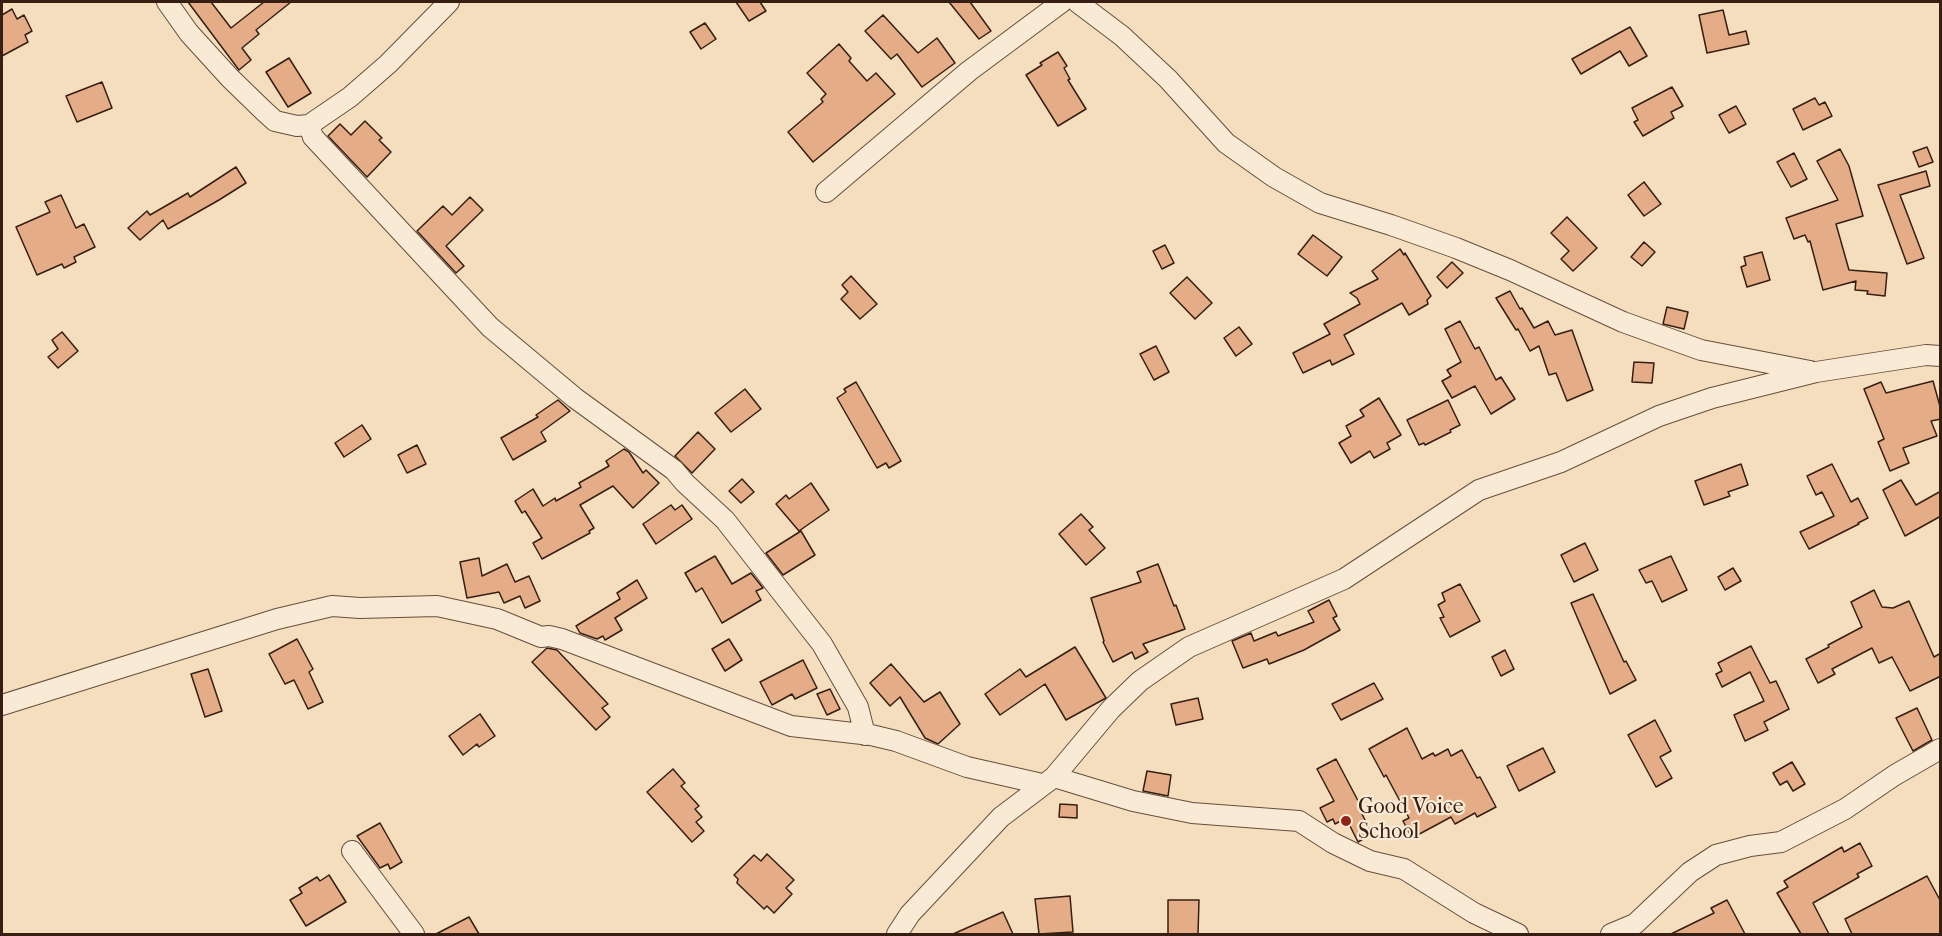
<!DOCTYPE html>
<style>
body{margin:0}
#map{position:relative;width:1942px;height:936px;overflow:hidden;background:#f5debd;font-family:"IM FELL French Canon",serif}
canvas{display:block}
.frame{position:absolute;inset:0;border:3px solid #361e13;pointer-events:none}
</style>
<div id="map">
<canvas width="1942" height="936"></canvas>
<div class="frame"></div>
</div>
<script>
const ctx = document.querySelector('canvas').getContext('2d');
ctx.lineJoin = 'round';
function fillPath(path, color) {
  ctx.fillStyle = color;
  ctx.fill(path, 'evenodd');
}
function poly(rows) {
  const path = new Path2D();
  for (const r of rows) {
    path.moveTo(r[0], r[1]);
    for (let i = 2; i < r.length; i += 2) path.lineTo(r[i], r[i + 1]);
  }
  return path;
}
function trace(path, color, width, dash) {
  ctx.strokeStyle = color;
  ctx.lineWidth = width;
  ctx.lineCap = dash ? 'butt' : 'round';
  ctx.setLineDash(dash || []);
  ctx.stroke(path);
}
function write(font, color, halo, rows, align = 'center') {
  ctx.font = font + ' "IM FELL French Canon",serif';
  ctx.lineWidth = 4.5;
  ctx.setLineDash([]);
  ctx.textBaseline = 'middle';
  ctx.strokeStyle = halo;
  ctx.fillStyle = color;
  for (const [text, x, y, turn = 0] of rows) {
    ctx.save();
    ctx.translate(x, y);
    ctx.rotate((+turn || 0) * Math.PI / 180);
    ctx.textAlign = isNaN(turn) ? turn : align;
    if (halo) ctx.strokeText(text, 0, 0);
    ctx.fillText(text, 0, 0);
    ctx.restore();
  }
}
const building = poly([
 [188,2,211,2,231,28,264,2,291,2,256,30,259,34,242,48,251,60,239,70,188,2],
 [736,2,760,2,766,11,749,21,736,2],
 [949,2,970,2,991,31,979,39,949,2],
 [12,9,17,19,24,15,32,31,25,35,28,42,2,56,2,15,12,9],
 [1723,10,1729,35,1746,31,1749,44,1707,53,1699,15,1723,10],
 [883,15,918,53,937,38,955,63,922,87,897,54,891,59,865,31,883,15],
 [705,23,716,39,701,49,690,32,705,23],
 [1630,27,1647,56,1629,66,1620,51,1581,74,1572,59,1630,27],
 [839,44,851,58,849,61,867,81,876,73,895,94,813,162,788,132,823,102,821,99,826,94,807,73,839,44],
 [1058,52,1067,66,1064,68,1070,79,1068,80,1086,109,1058,126,1026,75,1042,65,1040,63,1058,52],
 [289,58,311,93,288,107,266,72,289,58],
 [102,82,112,108,77,122,66,96,102,82],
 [1672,87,1683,106,1671,112,1674,118,1643,136,1634,122,1638,120,1632,108,1672,87],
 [1815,98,1819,105,1825,102,1832,116,1803,130,1793,109,1815,98],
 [1736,106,1746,124,1729,133,1719,115,1736,106],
 [365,121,382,138,379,140,391,152,367,177,328,136,340,124,351,135,365,121],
 [1927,147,1933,162,1919,167,1913,152,1927,147],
 [1840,149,1849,166,1863,216,1836,224,1849,270,1887,273,1885,296,1867,294,1868,291,1855,290,1856,281,1823,290,1810,241,1808,242,1805,235,1794,239,1786,218,1838,200,1817,161,1840,149],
 [1794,153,1807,179,1791,187,1777,162,1794,153],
 [236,167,246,183,219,200,168,229,163,220,140,240,128,228,147,211,150,215,188,193,190,197,236,167],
 [1926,171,1930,186,1900,195,1924,258,1907,264,1878,185,1926,171],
 [1644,182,1661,204,1644,216,1628,195,1644,182],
 [61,195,76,228,84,224,95,247,74,257,76,262,64,268,62,264,37,275,16,227,50,212,45,202,61,195],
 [470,197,483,210,446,246,464,266,456,273,417,231,443,206,452,215,470,197],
 [1567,217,1597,248,1573,271,1561,259,1569,251,1551,233,1567,217],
 [1313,235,1342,257,1327,276,1298,254,1313,235],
 [1644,242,1655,252,1642,266,1631,257,1644,242],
 [1165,245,1174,263,1162,269,1153,251,1165,245],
 [1400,249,1404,255,1405,253,1431,296,1427,300,1428,304,1409,315,1402,303,1382,314,1344,335,1354,354,1332,365,1330,360,1303,373,1293,353,1330,334,1324,324,1360,304,1357,298,1350,293,1378,279,1372,271,1400,249],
 [1762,252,1770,280,1747,287,1741,267,1746,265,1744,257,1762,252],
 [1452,262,1463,273,1447,288,1437,277,1452,262],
 [851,276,877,304,860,319,841,299,848,292,842,285,851,276],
 [1187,277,1212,303,1195,319,1170,293,1187,277],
 [1510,291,1520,309,1522,308,1534,328,1548,321,1555,335,1572,330,1593,390,1567,401,1556,373,1549,375,1539,346,1530,351,1518,329,1516,330,1496,298,1510,291],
 [1667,307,1688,312,1684,329,1663,324,1667,307],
 [1460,321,1475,349,1479,347,1496,380,1501,377,1515,399,1491,414,1475,386,1452,398,1442,381,1451,376,1447,370,1461,362,1445,329,1460,321],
 [1239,327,1252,344,1236,356,1224,338,1239,327],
 [62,332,78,351,58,368,48,357,58,349,52,340,62,332],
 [1156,346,1169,372,1154,380,1140,354,1156,346],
 [1634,362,1654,363,1652,383,1632,382,1634,362],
 [1933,381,1941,410,1941,419,1931,421,1937,436,1903,448,1909,463,1890,471,1878,442,1884,439,1864,389,1881,382,1886,393,1933,381],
 [856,382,901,461,889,468,886,463,877,468,837,398,846,392,844,389,856,382],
 [745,389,761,409,731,432,715,413,745,389],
 [1379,398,1401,435,1387,443,1390,449,1374,458,1370,451,1351,463,1339,443,1351,436,1346,426,1364,416,1360,410,1379,398],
 [558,400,570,411,541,432,546,441,513,460,501,438,538,417,536,415,558,400],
 [1448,400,1460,425,1450,430,1451,432,1425,445,1424,443,1419,445,1407,420,1448,400],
 [362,425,371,439,344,457,335,443,362,425],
 [698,432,715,449,692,473,675,456,698,432],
 [417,445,426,464,407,473,398,455,417,445],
 [624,449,629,452,643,473,646,470,659,483,633,508,613,486,580,505,594,528,589,531,590,533,542,559,533,543,542,538,525,511,522,513,515,501,533,489,543,506,555,498,556,501,581,487,579,483,609,466,606,461,624,449],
 [1741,464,1748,485,1728,492,1730,496,1704,505,1695,481,1741,464],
 [1832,464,1851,502,1858,498,1868,518,1858,523,1859,524,1809,549,1800,532,1834,516,1822,492,1816,495,1807,476,1832,464],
 [742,479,754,492,741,503,729,491,742,479],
 [1901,480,1916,505,1941,491,1941,516,1905,536,1883,490,1901,480],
 [811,483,829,510,799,531,776,504,786,495,789,499,811,483],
 [671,505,675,510,682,505,692,519,656,544,643,524,671,505],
 [1081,514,1093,527,1089,530,1105,548,1086,565,1059,534,1081,514],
 [801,531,815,555,783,575,766,553,801,531],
 [1585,543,1598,570,1574,582,1561,555,1585,543],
 [715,556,732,584,751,573,763,588,756,591,761,600,722,623,702,588,696,592,685,573,715,556],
 [1671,556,1687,590,1662,602,1652,581,1646,583,1639,570,1671,556],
 [479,558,482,576,507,564,515,582,529,576,540,601,525,608,520,596,504,603,499,592,467,598,460,562,479,558],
 [1158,564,1174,606,1176,605,1185,629,1143,644,1148,652,1135,659,1132,652,1113,662,1103,642,1104,641,1091,598,1141,582,1137,572,1158,564],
 [1733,568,1741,581,1725,590,1718,577,1733,568],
 [637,580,647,598,615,618,622,630,605,640,603,636,597,639,580,633,576,626,620,599,617,593,637,580],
 [1460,584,1480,621,1450,637,1440,618,1444,617,1438,605,1445,601,1442,593,1460,584],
 [1874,590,1882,607,1893,608,1909,601,1934,657,1941,653,1941,676,1910,691,1892,657,1879,663,1872,648,1832,669,1835,674,1818,683,1806,659,1829,647,1828,645,1862,627,1851,602,1874,590],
 [1593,594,1624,662,1626,661,1636,680,1610,694,1571,603,1593,594],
 [1329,600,1337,616,1333,618,1340,630,1304,650,1269,664,1267,659,1243,668,1232,641,1251,633,1254,641,1276,632,1278,636,1314,622,1308,611,1329,600],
 [297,639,313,669,309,672,323,702,308,709,294,680,285,684,269,654,297,639],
 [729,639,742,660,725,671,712,649,729,639],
 [1751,646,1770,683,1776,681,1789,709,1764,722,1768,730,1745,741,1734,715,1764,701,1750,672,1722,687,1716,674,1722,671,1718,663,1751,646],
 [1075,647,1106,698,1066,720,1045,684,1000,715,985,694,1020,669,1026,677,1075,647],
 [547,648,557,650,608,704,602,708,610,717,596,730,532,662,547,648],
 [1505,650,1514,669,1501,676,1492,657,1505,650],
 [803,660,817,688,795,699,792,694,772,705,760,682,803,660],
 [891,664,924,702,940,692,960,724,938,744,925,738,900,697,890,706,870,683,891,664],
 [208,669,222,711,205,717,191,674,208,669],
 [1374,683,1383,699,1341,720,1332,704,1374,683],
 [830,689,840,709,827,715,817,694,830,689],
 [1198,698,1203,719,1176,725,1171,704,1198,698],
 [1917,708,1932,740,1913,751,1896,718,1917,708],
 [480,714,495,736,479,747,477,744,463,755,449,736,480,714],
 [1655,720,1671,751,1660,757,1672,778,1656,787,1628,735,1655,720],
 [1407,728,1422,759,1433,753,1435,756,1448,749,1451,756,1462,750,1477,778,1480,777,1496,807,1477,817,1475,813,1455,824,1451,817,1412,838,1403,821,1409,818,1386,775,1384,777,1369,749,1407,728],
 [1543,748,1555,772,1519,791,1507,766,1543,748],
 [1336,759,1364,812,1362,814,1372,834,1358,842,1346,818,1335,824,1333,819,1327,822,1320,808,1334,801,1317,769,1336,759],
 [1792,762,1805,784,1793,791,1787,781,1780,785,1773,773,1792,762],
 [673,769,685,783,681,786,699,806,695,809,702,817,696,822,704,831,692,842,647,792,673,769],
 [1147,771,1171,775,1168,796,1143,791,1147,771],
 [1060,804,1077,805,1077,818,1059,817,1060,804],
 [380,823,402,862,390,869,388,864,380,868,357,836,380,823],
 [1860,843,1872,866,1857,874,1859,877,1813,903,1829,934,1801,934,1777,893,1788,887,1784,881,1842,847,1844,852,1860,843],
 [767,854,794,880,786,888,792,894,774,913,767,906,764,909,737,883,738,879,734,875,754,855,761,861,767,854],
 [329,875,346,902,306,926,290,900,302,893,299,888,317,877,320,881,329,875],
 [1927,876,1941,902,1941,934,1852,934,1845,919,1927,876],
 [1070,896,1073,932,1039,934,1035,899,1070,896],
 [1168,900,1199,900,1198,934,1168,934,1168,900],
 [1727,900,1745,934,1671,934,1714,913,1711,908,1727,900],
 [1003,912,1013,934,953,934,1003,912],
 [469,917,479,934,436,934,469,917]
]);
const minor = poly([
 [167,2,189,33,230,78,264,111,275,121,297,126,309,125,350,97,388,64,449,2],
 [1077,2,1122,36,1168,79,1226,143,1274,177,1320,203,1391,225,1456,248,1510,270,1623,322,1701,350,1810,371],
 [309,125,313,137,490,327,575,398,674,470,685,483,725,520,822,644,858,707,865,735],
 [826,192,969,71,1062,2],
 [2,705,277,619,332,606,360,608,437,606,497,619,541,637,549,636,562,639,791,726,871,735,896,741,967,767,1042,784],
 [1054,777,1133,801,1192,813,1299,821,1333,843,1370,861,1404,869,1474,913,1518,934],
 [352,851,414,934],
 [897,934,910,914,1001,817,1054,777,1111,709,1140,681,1189,647,1344,579,1479,490,1561,462,1659,416,1712,398,1816,372,1926,355,1940,356],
 [1611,934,1635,924,1690,872,1716,855,1750,846,1781,842,1845,809,1895,775,1940,749]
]);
const markers = [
 [1346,821,6,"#8f2418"]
];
const poiNames = [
 ["Good Voice",1358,808],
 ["School",1358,833]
];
fillPath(building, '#e4ad88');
trace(building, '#361e13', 1.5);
trace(minor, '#664e3e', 22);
trace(minor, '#f8ead4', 20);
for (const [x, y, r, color] of markers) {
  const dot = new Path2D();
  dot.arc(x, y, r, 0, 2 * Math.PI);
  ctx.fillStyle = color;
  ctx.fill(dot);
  trace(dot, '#f8ead4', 2);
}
write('22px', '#361e13', '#f8ead4', poiNames, 'left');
</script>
